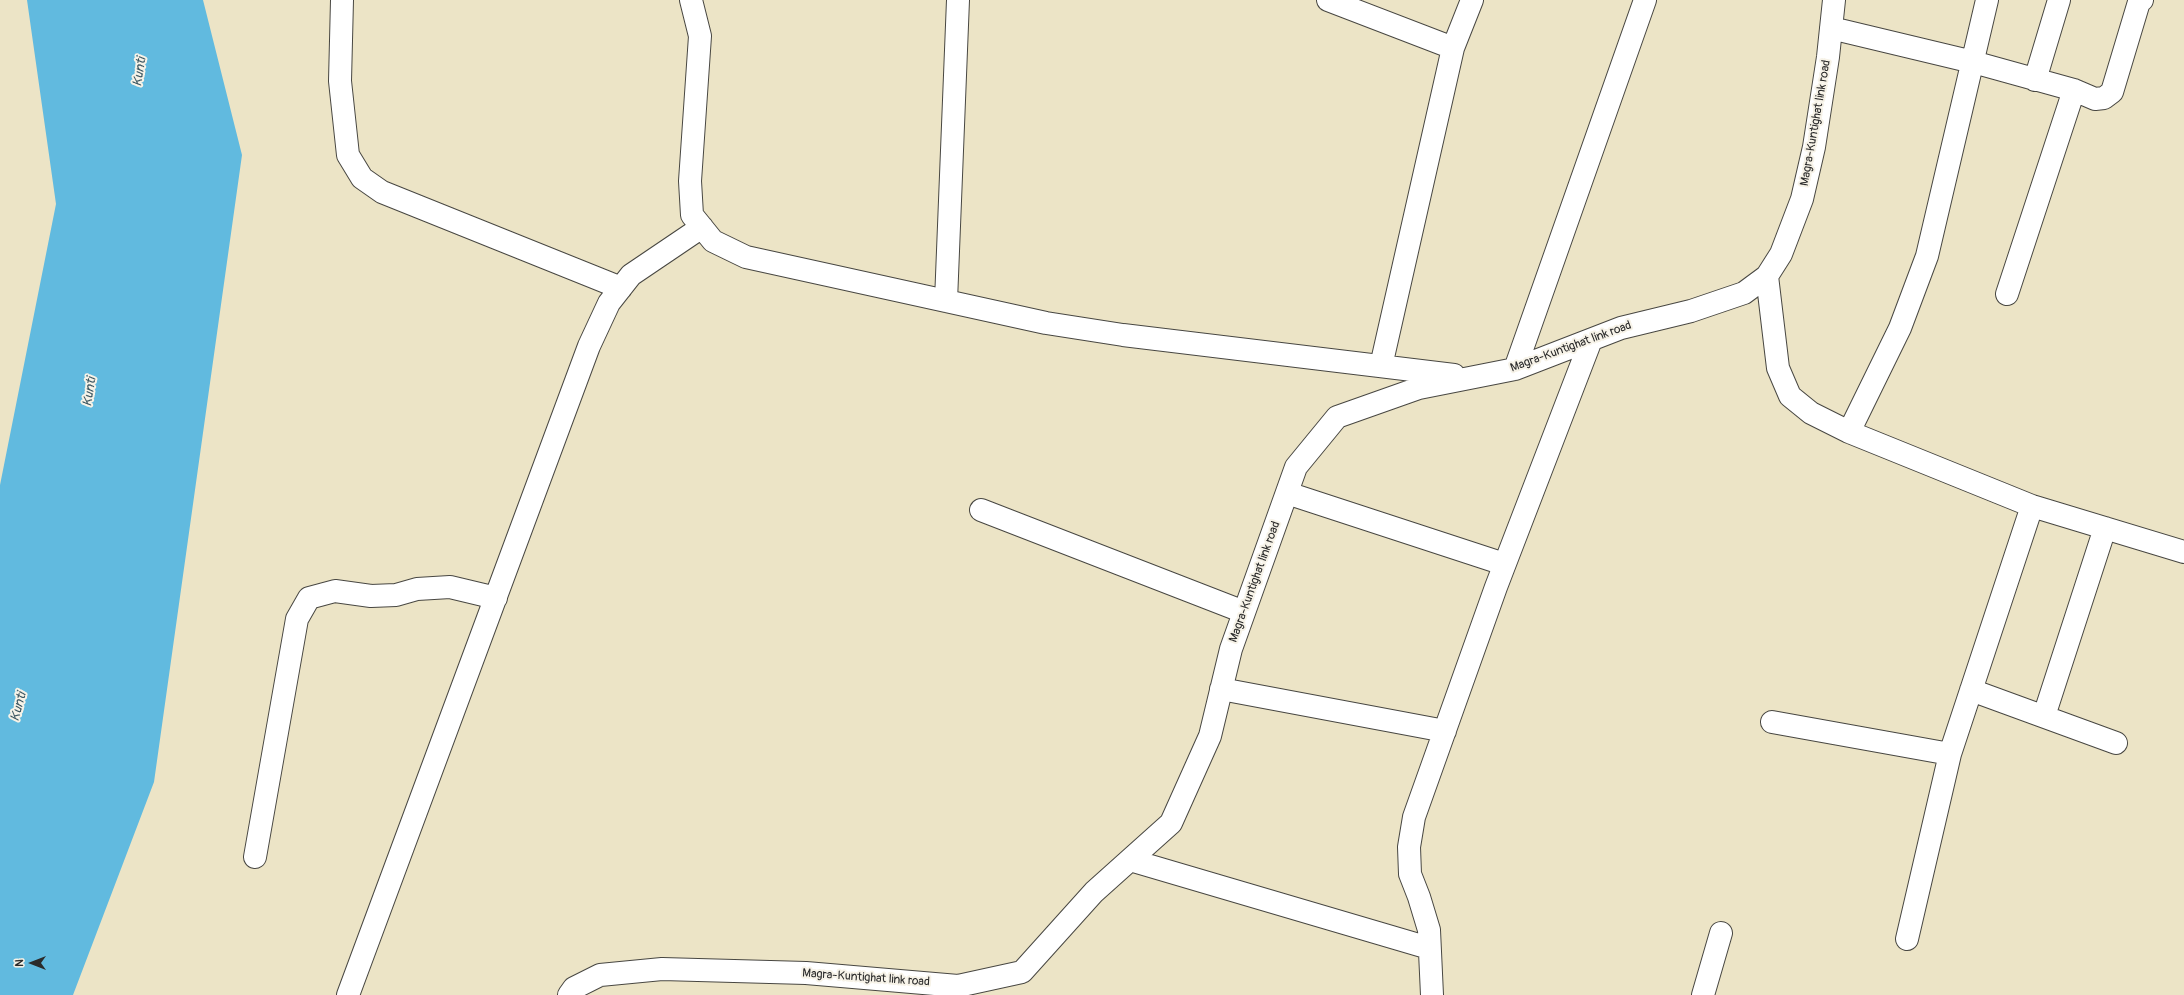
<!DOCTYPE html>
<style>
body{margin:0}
#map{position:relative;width:2184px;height:995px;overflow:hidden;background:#ece4c6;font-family:Pangolin,sans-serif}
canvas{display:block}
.north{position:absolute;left:12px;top:943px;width:40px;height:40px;-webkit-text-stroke:3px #f7f3e8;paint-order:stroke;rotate:270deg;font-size:11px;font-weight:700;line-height:16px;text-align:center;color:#2b2b2b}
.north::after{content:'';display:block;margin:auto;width:14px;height:18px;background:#2b2b2b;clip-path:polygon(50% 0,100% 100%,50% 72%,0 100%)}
</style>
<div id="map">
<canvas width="2184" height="995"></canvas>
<div class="north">N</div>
</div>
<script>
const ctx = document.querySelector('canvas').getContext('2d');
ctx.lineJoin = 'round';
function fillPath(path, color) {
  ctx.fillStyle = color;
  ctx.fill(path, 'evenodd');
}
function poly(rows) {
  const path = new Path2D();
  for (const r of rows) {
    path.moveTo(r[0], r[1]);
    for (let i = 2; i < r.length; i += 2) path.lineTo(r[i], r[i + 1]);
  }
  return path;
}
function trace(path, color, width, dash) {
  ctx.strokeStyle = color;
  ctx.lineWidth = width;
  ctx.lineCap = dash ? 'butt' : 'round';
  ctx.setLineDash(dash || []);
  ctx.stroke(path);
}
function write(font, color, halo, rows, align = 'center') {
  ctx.font = font + ' Pangolin,sans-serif';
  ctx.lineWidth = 4;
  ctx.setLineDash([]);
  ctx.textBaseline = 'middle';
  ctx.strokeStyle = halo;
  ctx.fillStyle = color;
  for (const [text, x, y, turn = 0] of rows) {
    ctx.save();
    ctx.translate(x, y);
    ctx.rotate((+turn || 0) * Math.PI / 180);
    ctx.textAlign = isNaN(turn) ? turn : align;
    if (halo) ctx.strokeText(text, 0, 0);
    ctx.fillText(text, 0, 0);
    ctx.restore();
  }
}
const water = poly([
 [27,0,203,0,242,155,154,782,73,995,0,995,0,485,56,204]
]);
const minor = poly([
 [342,0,340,81,348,155,362,178,382,192,621,288],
 [691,0,700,36,690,181,692,215,713,241,746,257,1046,323,1123,335,1454,375],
 [1328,0,1453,48],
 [1831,28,1973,62,2074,90,2095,99,2104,98,2112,92,2139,2,2142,0],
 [2035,80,2059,0],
 [1767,276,1778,368,1790,396,1811,413,1849,432,2032,506,2184,552],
 [2007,294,2074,90],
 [946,301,958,0],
 [1381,366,1453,48,1472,0],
 [1515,369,1645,0],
 [1849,432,1900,328,1927,256,1987,0],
 [1287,493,1504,564],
 [981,510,1244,612],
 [1221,689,1445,731],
 [1971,690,2116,743],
 [2044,716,2105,528],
 [1772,722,1950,754],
 [255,857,297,619,309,598,335,591,371,596,396,595,417,589,450,587,496,598],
 [1130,860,1429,948],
 [1907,939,1950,754,2032,506],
 [348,995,589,346,609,303,631,275,702,227],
 [569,995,574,988,600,975,662,969,806,973,958,986,1022,972,1094,892,1171,823,1210,736,1231,649,1296,467,1337,417,1419,388,1515,369,1621,328,1691,311,1744,293,1767,276,1781,254,1802,199,1814,147,1828,57,1834,0],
 [1432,995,1429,930,1419,897,1410,874,1409,847,1414,817,1496,587,1591,340],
 [1703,995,1721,933]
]);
const streetNames = [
 ["Magra-Kuntighat link road",1816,123,-80],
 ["Magra-Kuntighat link road",1571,347,-20],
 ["Magra-Kuntighat link road",1255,582,-70],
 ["Magra-Kuntighat link road",866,978,4]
];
const waterNames = [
 ["Kunti",140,72,-81],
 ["Kunti",90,392,-81],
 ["Kunti",19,707,-75]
];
fillPath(water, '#61badf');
trace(minor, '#484742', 24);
trace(minor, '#fff', 22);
write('12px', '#2b2b2b', '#f7f3e8', streetNames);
write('italic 13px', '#3b5661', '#f7f3e8', waterNames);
</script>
